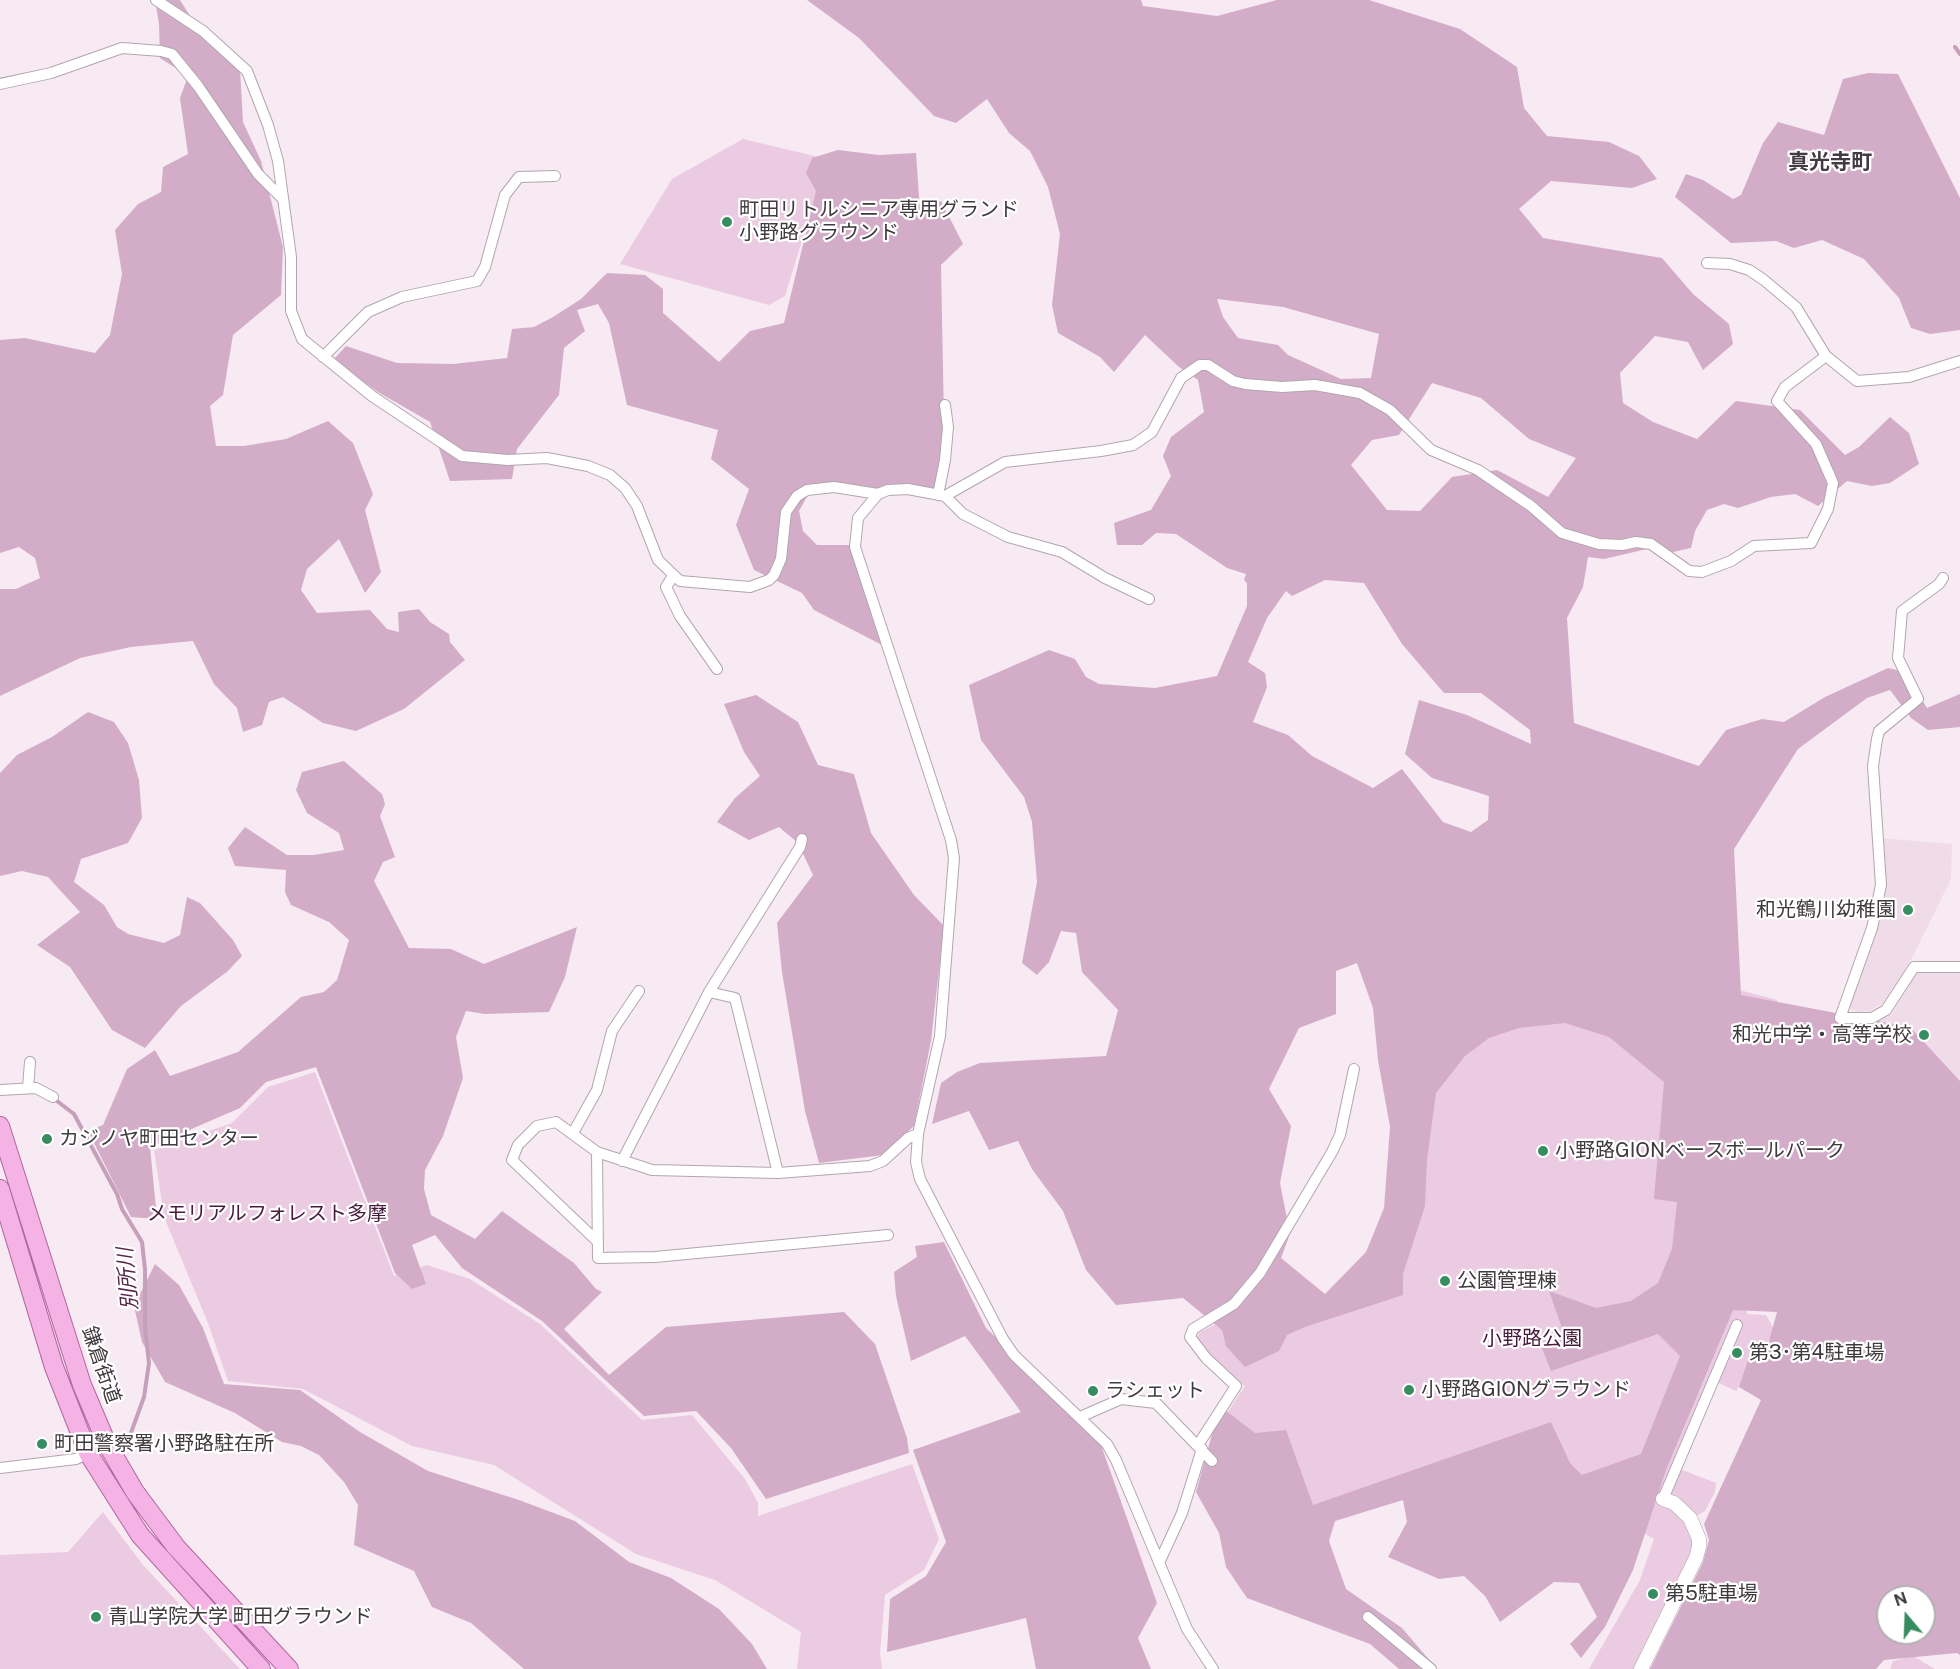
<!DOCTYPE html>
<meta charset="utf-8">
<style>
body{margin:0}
#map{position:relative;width:1960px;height:1669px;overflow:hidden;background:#f7eaf3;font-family:"Public Sans",sans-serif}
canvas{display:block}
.north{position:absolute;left:1876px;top:1585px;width:60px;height:60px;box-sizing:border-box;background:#fff;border:2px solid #b2b0b1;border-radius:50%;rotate:341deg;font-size:16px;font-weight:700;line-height:24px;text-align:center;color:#3f3a3d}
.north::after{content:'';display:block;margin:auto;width:21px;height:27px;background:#378d60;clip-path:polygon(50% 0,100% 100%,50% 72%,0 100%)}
</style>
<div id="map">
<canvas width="1960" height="1669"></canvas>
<div class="north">N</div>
</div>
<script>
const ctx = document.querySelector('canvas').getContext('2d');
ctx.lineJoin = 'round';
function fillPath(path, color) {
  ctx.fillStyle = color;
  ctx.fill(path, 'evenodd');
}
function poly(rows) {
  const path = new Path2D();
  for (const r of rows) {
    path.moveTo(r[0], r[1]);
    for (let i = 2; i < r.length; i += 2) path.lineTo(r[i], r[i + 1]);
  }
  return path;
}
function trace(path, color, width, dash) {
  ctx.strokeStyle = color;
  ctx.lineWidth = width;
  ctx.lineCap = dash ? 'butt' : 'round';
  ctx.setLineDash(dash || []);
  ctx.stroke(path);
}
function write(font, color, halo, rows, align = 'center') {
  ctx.font = font + ' "Public Sans","Noto Sans JP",sans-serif';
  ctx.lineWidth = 4.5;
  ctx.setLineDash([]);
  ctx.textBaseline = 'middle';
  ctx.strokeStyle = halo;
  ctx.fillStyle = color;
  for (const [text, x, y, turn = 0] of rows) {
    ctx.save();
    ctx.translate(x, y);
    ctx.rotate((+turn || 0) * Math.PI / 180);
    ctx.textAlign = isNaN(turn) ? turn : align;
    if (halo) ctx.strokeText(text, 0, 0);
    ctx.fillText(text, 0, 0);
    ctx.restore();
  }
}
const built = poly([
 [1879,838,1952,844,1951,879,1911,960,1883,1003,1870,1011,1859,1012,1848,1008,1876,932],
 [1960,972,1960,1100,1881,1026,1880,1021,1892,1014,1917,973]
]);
const green = poly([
 [743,139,827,159,785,296,769,305,620,264,672,179],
 [1732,988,1777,1000,1770,1030,1745,1266,1747,1314,1766,1315,1775,1331,1736,1391,1712,1380,1672,1466,1716,1483,1715,1492,1705,1511,1696,1516,1704,1537,1647,1669,1589,1669,1640,1580,1654,1539,1617,1517,1419,1485,1279,1535,1217,1428,1245,1386,1210,1355,1197,1338,1199,1333,1239,1311,1331,1306,1401,1212,1388,1046],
 [315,1072,394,1276,427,1265,470,1279,540,1324,642,1420,692,1415,745,1479,758,1503,758,1516,912,1464,939,1539,924,1570,885,1595,880,1653,882,1669,797,1669,801,1632,715,1580,636,1554,494,1465,412,1446,303,1389,228,1381,208,1323,164,1217,154,1150,232,1123,268,1087],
 [103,1512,143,1565,240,1669,0,1669,0,1555,68,1552],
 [1913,1656,1935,1669,1890,1669,1893,1661]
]);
const forest = poly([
 [155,0,180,0,207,43,240,69,243,122,261,161,283,247,281,295,233,335,223,395,210,406,216,446,244,446,286,439,328,421,353,443,373,494,365,510,381,572,365,593,339,539,307,569,301,590,317,613,370,610,387,629,399,632,398,612,419,609,430,622,449,634,450,642,465,660,404,709,356,731,323,723,283,697,269,702,262,725,243,732,237,708,214,684,193,641,131,647,80,658,0,696,0,589,16,589,40,578,35,558,19,547,0,553,0,340,25,338,95,353,110,335,122,274,115,230,138,204,161,192,163,167,188,154,180,98,188,76,160,58,159,24],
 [807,0,1141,0,1143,6,1217,16,1277,0,1369,0,1460,29,1517,67,1524,108,1547,136,1609,142,1639,156,1657,179,1632,188,1551,181,1519,209,1543,238,1662,258,1693,294,1729,324,1733,344,1703,370,1688,342,1655,336,1620,373,1623,403,1653,422,1697,439,1736,401,1800,410,1845,455,1859,447,1890,417,1909,433,1919,464,1890,483,1872,486,1847,481,1818,506,1795,494,1771,497,1738,508,1724,504,1707,510,1695,531,1691,548,1673,552,1647,549,1604,559,1588,557,1583,587,1567,618,1574,723,1699,766,1726,730,1762,719,1784,722,1825,697,1888,668,1905,672,1927,708,1960,694,1960,727,1928,730,1911,718,1890,690,1867,698,1798,749,1734,849,1741,995,1910,1027,1960,1081,1960,1655,1957,1653,1884,1660,1876,1669,1650,1669,1703,1562,1709,1540,1704,1524,1761,1400,1739,1387,1748,1360,1766,1352,1777,1312,1733,1310,1666,1470,1633,1570,1605,1627,1581,1658,1570,1644,1597,1617,1579,1583,1554,1582,1500,1622,1485,1596,1464,1576,1439,1579,1388,1557,1407,1522,1403,1500,1335,1521,1329,1541,1346,1589,1402,1628,1437,1669,1399,1669,1370,1644,1247,1598,1226,1567,1219,1533,1196,1492,1214,1427,1225,1410,1255,1433,1286,1430,1313,1505,1551,1422,1570,1463,1582,1475,1641,1454,1680,1356,1658,1334,1551,1371,1540,1343,1564,1334,1549,1291,1596,1308,1631,1301,1658,1283,1672,1249,1677,1202,1654,1199,1664,1082,1609,1037,1565,1023,1519,1028,1489,1038,1465,1056,1436,1093,1427,1160,1425,1206,1403,1274,1403,1295,1305,1327,1287,1335,1279,1351,1245,1367,1226,1346,1222,1330,1183,1298,1116,1305,1086,1270,1063,1211,1032,1169,1018,1141,989,1150,969,1111,932,1124,941,1083,957,1072,980,1063,1106,1056,1118,1010,1082,972,1076,933,1061,931,1049,962,1037,975,1022,963,1037,882,1032,822,1024,797,981,740,969,685,1049,650,1075,659,1086,677,1099,684,1155,688,1217,676,1247,606,1247,583,1244,580,1246,574,1227,568,1176,534,1156,533,1142,545,1117,545,1114,523,1151,510,1171,476,1163,456,1171,437,1204,412,1198,380,1179,367,1145,335,1114,372,1100,357,1058,333,1052,305,1060,234,1048,187,1030,151,1009,133,987,99,956,123,934,116,859,38],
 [1217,299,1283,307,1379,334,1371,378,1341,379,1288,355,1278,345,1238,338,1223,317],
 [1432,383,1481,398,1529,439,1576,458,1548,497,1497,470,1452,477,1420,511,1387,510,1351,465,1372,440,1399,435],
 [1325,580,1364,583,1402,644,1444,693,1481,693,1530,730,1531,744,1467,715,1419,700,1405,754,1432,778,1489,796,1488,820,1471,832,1443,822,1402,769,1373,788,1312,756,1288,735,1253,722,1267,687,1265,673,1248,662,1267,618,1286,591,1292,596],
 [1357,963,1373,1008,1378,1060,1390,1127,1384,1208,1366,1252,1325,1294,1281,1258,1290,1234,1280,1183,1291,1126,1269,1089,1299,1028,1336,1014,1336,971],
 [1888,1597,1924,1597,1924,1633,1888,1633],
 [1868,73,1898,74,1960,198,1960,330,1930,334,1911,328,1899,298,1864,259,1822,240,1794,248,1776,241,1731,243,1675,197,1686,174,1703,180,1733,199,1741,195,1763,143,1778,122,1824,135,1843,79],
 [838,150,879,155,916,153,920,211,941,201,963,244,941,265,944,421,936,492,824,491,808,495,799,511,803,531,817,545,850,545,884,646,814,610,802,593,754,570,736,525,749,489,711,459,718,430,627,405,609,323,598,304,577,310,585,331,564,348,559,395,517,449,512,479,450,481,430,422,378,392,333,360,346,346,397,363,453,364,507,358,512,329,534,327,553,317,581,299,607,273,645,275,663,289,663,313,719,362,750,331,784,323,816,191,806,173,812,158],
 [756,695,798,722,818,765,854,774,871,833,914,895,944,926,931,1041,914,1126,883,1155,819,1163,805,1111,782,972,777,923,813,875,798,843,779,827,749,840,717,822,735,798,760,776,744,752,724,704],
 [88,712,114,722,128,743,139,780,142,818,128,843,81,859,74,882,104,905,117,927,128,934,164,943,180,935,187,897,200,903,233,940,242,956,228,971,181,1006,145,1048,112,1030,70,967,37,945,80,912,48,877,22,871,0,876,0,773,17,755,52,737],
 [344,761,382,794,385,804,380,816,395,857,383,862,374,881,409,948,451,949,484,964,577,927,565,977,549,1012,485,1014,466,1011,456,1037,463,1078,443,1136,425,1170,424,1189,431,1215,475,1239,502,1211,574,1263,596,1289,602,1292,564,1329,609,1375,666,1327,844,1312,875,1344,907,1438,909,1453,766,1499,731,1448,696,1411,644,1416,542,1321,462,1268,435,1235,412,1245,426,1284,412,1289,395,1273,316,1067,266,1082,240,1108,150,1147,157,1219,131,1217,88,1131,103,1125,127,1069,155,1050,170,1076,238,1052,301,997,324,992,337,980,349,940,329,922,291,905,285,892,286,870,235,866,228,848,245,827,287,855,314,855,344,850,339,833,307,813,296,790,302,772],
 [944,1242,986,1328,1087,1425,1101,1445,1157,1603,1138,1638,1151,1669,1036,1669,1026,1618,887,1652,890,1599,926,1576,946,1542,913,1450,1021,1412,965,1336,911,1361,896,1296,894,1272,917,1257,915,1246],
 [155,1264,179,1285,203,1328,224,1384,300,1390,360,1432,428,1471,519,1500,575,1521,629,1562,671,1578,719,1609,752,1644,767,1669,524,1669,471,1623,432,1607,414,1571,354,1545,358,1505,344,1482,319,1455,301,1446,282,1442,235,1413,165,1382,142,1342,134,1306]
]);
const stream = poly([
 [1955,47,1960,54],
 [57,1101,74,1114,117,1194,122,1209,142,1242,145,1270,145,1328,149,1363,144,1397,128,1441]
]);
const minor = poly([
 [156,0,203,31,247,71,268,125,278,161,291,257,291,311,302,339,372,396,462,456,508,460,547,458,588,466,610,475,625,488,637,506,658,560,680,581,750,587,769,580,774,575,781,559,786,512,797,496,807,490,834,487,878,494,888,490,908,489,945,496,1005,462,1101,451,1133,445,1152,432,1181,378,1200,365,1208,365,1233,381,1245,384,1282,387,1315,385,1360,393,1390,410,1431,450,1478,470,1531,506,1562,533,1599,544,1622,545,1636,542,1651,544,1689,571,1702,572,1731,561,1754,546,1811,543,1828,509,1833,483,1816,444,1777,401,1785,387,1826,356],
 [0,84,51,73,122,48,161,51,172,54,198,86,258,174,283,199],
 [1707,263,1730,264,1749,270,1764,280,1796,307,1826,356,1857,381,1909,377,1960,361],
 [323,357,368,312,402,297,477,281,485,267,505,195,519,177,555,176],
 [878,494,858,518,855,547,951,840,954,858,940,1036,918,1134,916,1162,920,1179,1003,1339,1014,1355,1107,1444,1116,1460,1187,1629,1213,1669],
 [938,495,945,460,948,427,945,405],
 [945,496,963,514,1008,537,1062,552,1105,578,1149,599],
 [673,576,666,587,680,616,717,669],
 [1943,578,1939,584,1902,611,1898,658,1918,699,1879,731,1877,739,1873,766,1881,885,1872,928,1840,1018,1872,1018,1886,1010,1914,967,1960,967],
 [709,992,735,998,778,1173],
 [28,1088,30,1062],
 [0,1090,36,1088,53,1097],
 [573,1133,597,1090,612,1031,639,991],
 [597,1152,598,1258,655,1257,888,1235],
 [622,1161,709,992,800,847,802,839],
 [598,1242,512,1160,518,1145,537,1126,556,1122,597,1152,652,1170,778,1173,870,1166,883,1161,908,1138,918,1134],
 [1080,1417,1121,1399,1156,1403,1212,1461],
 [1198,1445,1236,1386,1206,1358,1190,1337,1193,1329,1234,1304,1260,1273,1332,1152,1340,1135,1354,1069],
 [0,1468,76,1459,107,1444],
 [1663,1499,1737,1325],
 [1159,1563,1182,1513,1202,1449],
 [1368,1617,1431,1669]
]);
const tertiary = poly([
 [1641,1669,1696,1558,1699,1547,1699,1539,1690,1518,1674,1503,1663,1499]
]);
const primary = poly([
 [0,1126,82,1385,107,1444,135,1492,176,1547,289,1669],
 [0,1189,54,1367,88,1453,140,1535,261,1669]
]);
const markers = [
 [727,222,6,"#378d60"],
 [1908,910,6,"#378d60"],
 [1924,1035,6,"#378d60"],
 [47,1139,6,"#378d60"],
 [1543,1151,6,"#378d60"],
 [1445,1281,6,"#378d60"],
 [1737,1353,6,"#378d60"],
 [1409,1390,6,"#378d60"],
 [1093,1391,6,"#378d60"],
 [42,1444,6,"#378d60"],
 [1653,1594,6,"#378d60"],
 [96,1617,6,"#378d60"]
];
const poiNames = [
 ["町田リトルシニア専用グランド",739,210],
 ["小野路グラウンド",739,233],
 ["和光鶴川幼稚園",1896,910,"right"],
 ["和光中学・高等学校",1912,1035,"right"],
 ["カジノヤ町田センター",59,1139],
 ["小野路GIONベースボールパーク",1555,1151],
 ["公園管理棟",1457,1281],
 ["第3･第4駐車場",1749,1353],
 ["小野路GIONグラウンド",1421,1390],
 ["ラシェット",1105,1391],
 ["町田警察署小野路駐在所",54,1444],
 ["第5駐車場",1665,1594],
 ["青山学院大学 町田グラウンド",108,1617]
];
const parkNames = [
 ["メモリアルフォレスト多摩",267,1214],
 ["小野路公園",1532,1339]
];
const streetNames = [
 ["鎌倉街道",101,1365,71]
];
const neighbourhoodNames = [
 ["真光寺町",1830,163]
];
const waterNames = [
 ["別所川",128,1279,-95]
];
fillPath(built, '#efdce8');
fillPath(green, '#ebcbe1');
fillPath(forest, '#d3adc8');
trace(stream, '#c6a0ba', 4);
trace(minor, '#b2a6ae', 12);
trace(tertiary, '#b2a6ae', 15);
trace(primary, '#b1669e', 20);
trace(minor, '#fff', 10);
trace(tertiary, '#fff', 14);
trace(primary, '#f5b2e4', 18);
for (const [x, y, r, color] of markers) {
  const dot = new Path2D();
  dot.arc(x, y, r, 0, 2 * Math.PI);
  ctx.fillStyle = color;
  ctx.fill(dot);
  trace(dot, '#fff', 2);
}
write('20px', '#3f3a3d', '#fff', poiNames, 'left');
write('20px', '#481a3d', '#fff', parkNames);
write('20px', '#3f3a3d', '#fff', streetNames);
write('bold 21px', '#443a41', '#fff', neighbourhoodNames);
write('italic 21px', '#58284c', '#fff', waterNames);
</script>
